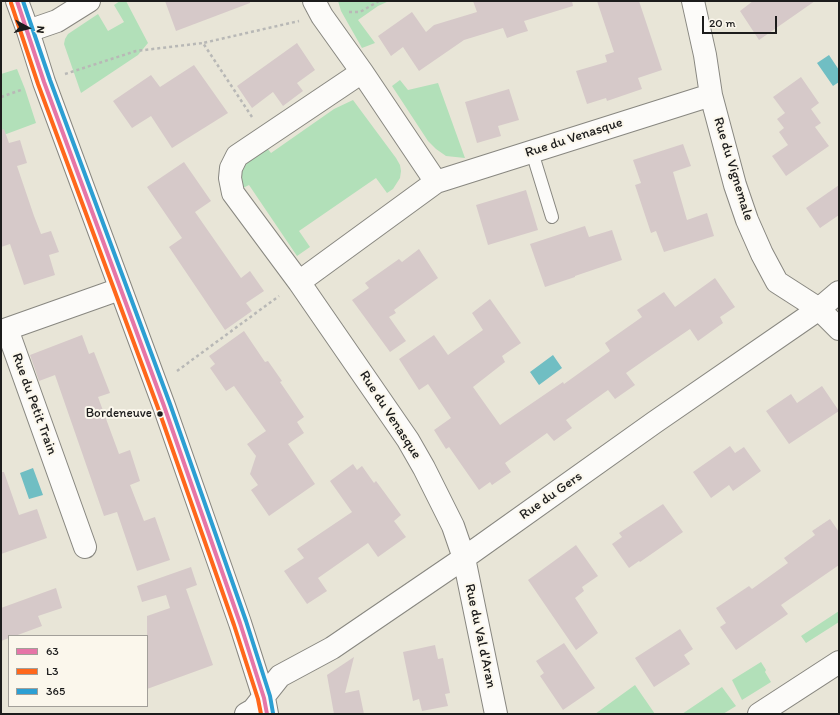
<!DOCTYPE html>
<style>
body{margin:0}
#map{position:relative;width:840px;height:715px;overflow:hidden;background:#e8e5d7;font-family:Itim,sans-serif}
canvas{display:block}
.frame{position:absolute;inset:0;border:2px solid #1c1c1c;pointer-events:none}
.legend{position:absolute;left:8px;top:635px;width:140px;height:72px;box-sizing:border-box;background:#fbf7ec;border:1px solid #a29f99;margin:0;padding:5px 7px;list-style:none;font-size:12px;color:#1c1c1c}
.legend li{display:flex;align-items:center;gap:8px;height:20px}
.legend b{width:20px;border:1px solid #a29f99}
.north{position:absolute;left:8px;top:8px;width:40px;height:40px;-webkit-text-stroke:3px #fbf7ec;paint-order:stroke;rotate:97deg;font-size:11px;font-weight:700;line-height:16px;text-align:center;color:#1c1c1c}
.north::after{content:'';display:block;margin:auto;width:14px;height:18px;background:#1c1c1c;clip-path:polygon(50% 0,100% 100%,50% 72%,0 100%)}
.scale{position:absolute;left:702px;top:16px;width:75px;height:18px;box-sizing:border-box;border:2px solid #1c1c1c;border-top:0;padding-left:5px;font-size:12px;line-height:14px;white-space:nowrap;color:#1c1c1c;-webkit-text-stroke:3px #fbf7ec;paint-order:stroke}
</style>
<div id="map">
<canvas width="840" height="715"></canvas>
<div class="frame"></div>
<ul class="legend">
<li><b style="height:5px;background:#e675a7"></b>63</li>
<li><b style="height:5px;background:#ff671b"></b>L3</li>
<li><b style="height:5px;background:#2c9fd3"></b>365</li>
</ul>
<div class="north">N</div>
<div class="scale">20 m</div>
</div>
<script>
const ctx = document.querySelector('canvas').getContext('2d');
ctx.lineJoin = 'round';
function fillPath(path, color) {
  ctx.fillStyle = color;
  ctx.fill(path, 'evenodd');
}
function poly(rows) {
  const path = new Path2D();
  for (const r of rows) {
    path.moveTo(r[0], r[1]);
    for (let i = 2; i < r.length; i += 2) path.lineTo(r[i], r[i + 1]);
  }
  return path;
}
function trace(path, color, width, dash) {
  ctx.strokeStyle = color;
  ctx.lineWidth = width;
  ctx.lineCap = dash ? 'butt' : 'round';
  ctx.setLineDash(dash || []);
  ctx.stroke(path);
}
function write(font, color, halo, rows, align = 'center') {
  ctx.font = font + ' Itim,sans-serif';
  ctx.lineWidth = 4;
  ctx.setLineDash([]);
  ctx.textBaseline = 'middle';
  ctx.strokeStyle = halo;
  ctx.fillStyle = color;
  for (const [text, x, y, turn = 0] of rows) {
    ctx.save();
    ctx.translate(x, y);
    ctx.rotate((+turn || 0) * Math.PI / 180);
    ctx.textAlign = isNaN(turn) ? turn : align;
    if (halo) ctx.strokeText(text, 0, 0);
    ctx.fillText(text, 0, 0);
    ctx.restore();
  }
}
const green = poly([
 [120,1,126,1,148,43,138,55,81,93,64,44,65,39,68,34,98,14,108,31,124,22,114,5],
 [338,1,389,1,378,6,358,20,375,43,362,48,341,11],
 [17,69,25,89,36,123,1,136,1,74],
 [400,80,408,90,438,83,465,158,446,156,436,149,428,141,392,86],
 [353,100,396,158,400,165,401,171,400,178,393,189,387,193,376,178,299,231,310,247,297,256,249,185,241,189,241,168,244,163,267,148,271,153,334,109],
 [839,611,839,622,806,643,801,636],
 [761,662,766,670,765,672,771,682,742,700,732,680],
 [635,685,655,714,595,714],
 [722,687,736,706,723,714,682,714]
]);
const water = poly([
 [829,55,839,70,839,82,833,86,817,63],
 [553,355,562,368,539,385,530,372],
 [33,468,43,495,29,499,20,473]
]);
const building = poly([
 [165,1,250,1,250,3,176,31],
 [473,1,572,1,573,6,524,21,528,31,518,34,507,38,503,28,464,40,419,71,403,47,391,56,378,36,412,12,426,32,434,25,477,12],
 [597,1,639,1,662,70,638,78,642,89,607,101,606,98,587,104,576,71,607,62,605,55,614,52],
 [753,1,815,1,759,40,740,11],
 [297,43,315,70,297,83,303,91,283,106,273,92,252,108,237,86],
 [194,65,228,113,172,148,151,116,132,128,113,101,151,75,160,87],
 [801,77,819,103,811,109,821,123,815,127,829,146,786,176,772,156,788,145,779,132,784,128,777,119,785,113,773,97],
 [509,89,519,120,498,126,501,136,477,143,465,102],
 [4,129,9,143,20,140,27,163,17,166,34,216,41,234,51,231,59,252,49,255,55,275,24,285,10,244,1,247,1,130],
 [683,144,691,166,673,172,687,220,707,213,714,236,664,252,656,231,651,233,635,185,641,183,633,160],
 [184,162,211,201,195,212,241,278,250,271,264,291,246,303,252,311,225,330,169,247,182,238,147,187],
 [839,185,839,215,820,228,806,208],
 [526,190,538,230,488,245,476,205],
 [585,226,589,237,612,230,622,260,575,276,575,277,545,287,530,244],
 [419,249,438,278,394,310,396,313,389,317,406,341,390,352,352,300,369,288,365,283,399,259,402,262],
 [715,278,735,307,720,317,723,323,698,341,690,329,649,357,626,373,635,385,615,399,608,390,566,420,572,428,554,441,547,433,505,463,511,472,492,485,490,482,479,490,449,447,446,449,434,430,451,418,428,384,419,390,399,359,434,335,448,355,483,330,472,313,490,299,521,343,502,356,505,362,473,387,500,425,563,382,564,384,610,351,605,343,642,317,637,310,664,292,675,307],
 [244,331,265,362,268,361,282,381,280,382,304,417,297,422,304,433,288,444,315,484,269,516,251,490,258,485,250,474,256,456,247,444,266,431,234,386,226,391,210,368,215,364,209,356],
 [82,335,89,354,94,352,110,393,98,397,119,454,130,450,140,481,130,485,144,521,155,517,170,560,137,571,117,512,104,516,55,375,39,381,30,355],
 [822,386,839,411,789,444,766,411,791,394,797,403],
 [730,446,735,453,744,447,761,471,733,491,729,485,711,498,693,472],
 [353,464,357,470,362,466,374,483,376,481,401,515,394,521,406,537,378,557,368,543,318,578,327,591,307,604,284,571,304,558,297,549,352,512,330,481],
 [1,472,4,472,19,515,37,509,47,538,1,554],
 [663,504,683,532,640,562,639,561,629,568,612,544,622,537,619,533],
 [830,519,839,532,839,565,781,605,788,614,736,650,720,627,726,623,716,608,749,586,752,589,788,563,784,558,815,535,812,531],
 [576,545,598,576,582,587,584,591,575,598,598,633,576,650,528,580],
 [191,567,197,585,186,589,213,665,147,689,147,616,170,608,166,595,142,602,137,586],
 [56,588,62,608,38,616,42,626,15,636,9,636,9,638,1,641,1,608],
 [680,629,693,649,684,655,690,664,654,687,635,658],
 [564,643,595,688,563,710,540,676,544,673,536,661],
 [435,645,438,659,443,658,450,693,445,694,448,706,422,711,419,699,413,701,403,652],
 [354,657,345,693,359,690,364,714,334,714,327,675]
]);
const path = poly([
 [349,12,360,12,379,1],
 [65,74,136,51,203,43],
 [1,97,21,90],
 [252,117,203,43,299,21],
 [177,371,279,296]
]);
const lane = poly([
 [532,152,552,217]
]);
const street = poly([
 [17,1,28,31,44,82,164,406,240,623,264,698,267,714],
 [314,1,322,16,362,72,436,182],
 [693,1,705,55,711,95,735,185,747,220,762,254,777,282,819,309,839,329],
 [28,31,57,21,89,1],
 [299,282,233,193,230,178,231,168,237,156,362,72],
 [85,547,7,329,120,289],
 [246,714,253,710,280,676,332,648,464,558,655,422,819,309,839,292],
 [496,714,464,558,453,526,424,468,408,440,299,282,436,182,711,95],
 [759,714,839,662]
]);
const bus1 = poly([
 [17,1,44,82,164,406,240,623,264,698,267,714]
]);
const bus2 = poly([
 [11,3,38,84,158,408,234,625,258,699,261,714]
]);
const bus3 = poly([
 [23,1,50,80,170,404,246,621,270,696,273,713]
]);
const markers = [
 [160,414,3.5,"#1c1c1c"]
];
const busNames = [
 ["Bordeneuve",152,414]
];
const streetNames = [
 ["Rue du Venasque",574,138,-18],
 ["Rue du Vignemale",733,169,73],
 ["Rue du Petit Train",34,404,70],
 ["Rue du Venasque",390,415,57],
 ["Rue du Gers",551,496,-35],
 ["Rue du Val d'Aran",480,636,78]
];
fillPath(green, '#b2e0b9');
fillPath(water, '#70bec3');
fillPath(building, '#d6c9c9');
trace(lane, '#888780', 14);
trace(street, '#888780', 24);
trace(path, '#b8b8b6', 2.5, [3, 3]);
trace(lane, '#fcfbf9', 12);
trace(street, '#fcfbf9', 22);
trace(bus1, '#e675a7', 4);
trace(bus2, '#ff671b', 4);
trace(bus3, '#2c9fd3', 4);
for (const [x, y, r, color] of markers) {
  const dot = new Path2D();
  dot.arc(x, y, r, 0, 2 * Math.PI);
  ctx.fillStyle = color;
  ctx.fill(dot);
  trace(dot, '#fbf7ec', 1.5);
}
write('13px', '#1c1c1c', '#fbf7ec', busNames, 'right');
write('14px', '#1c1c1c', '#fbf7ec', streetNames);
</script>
